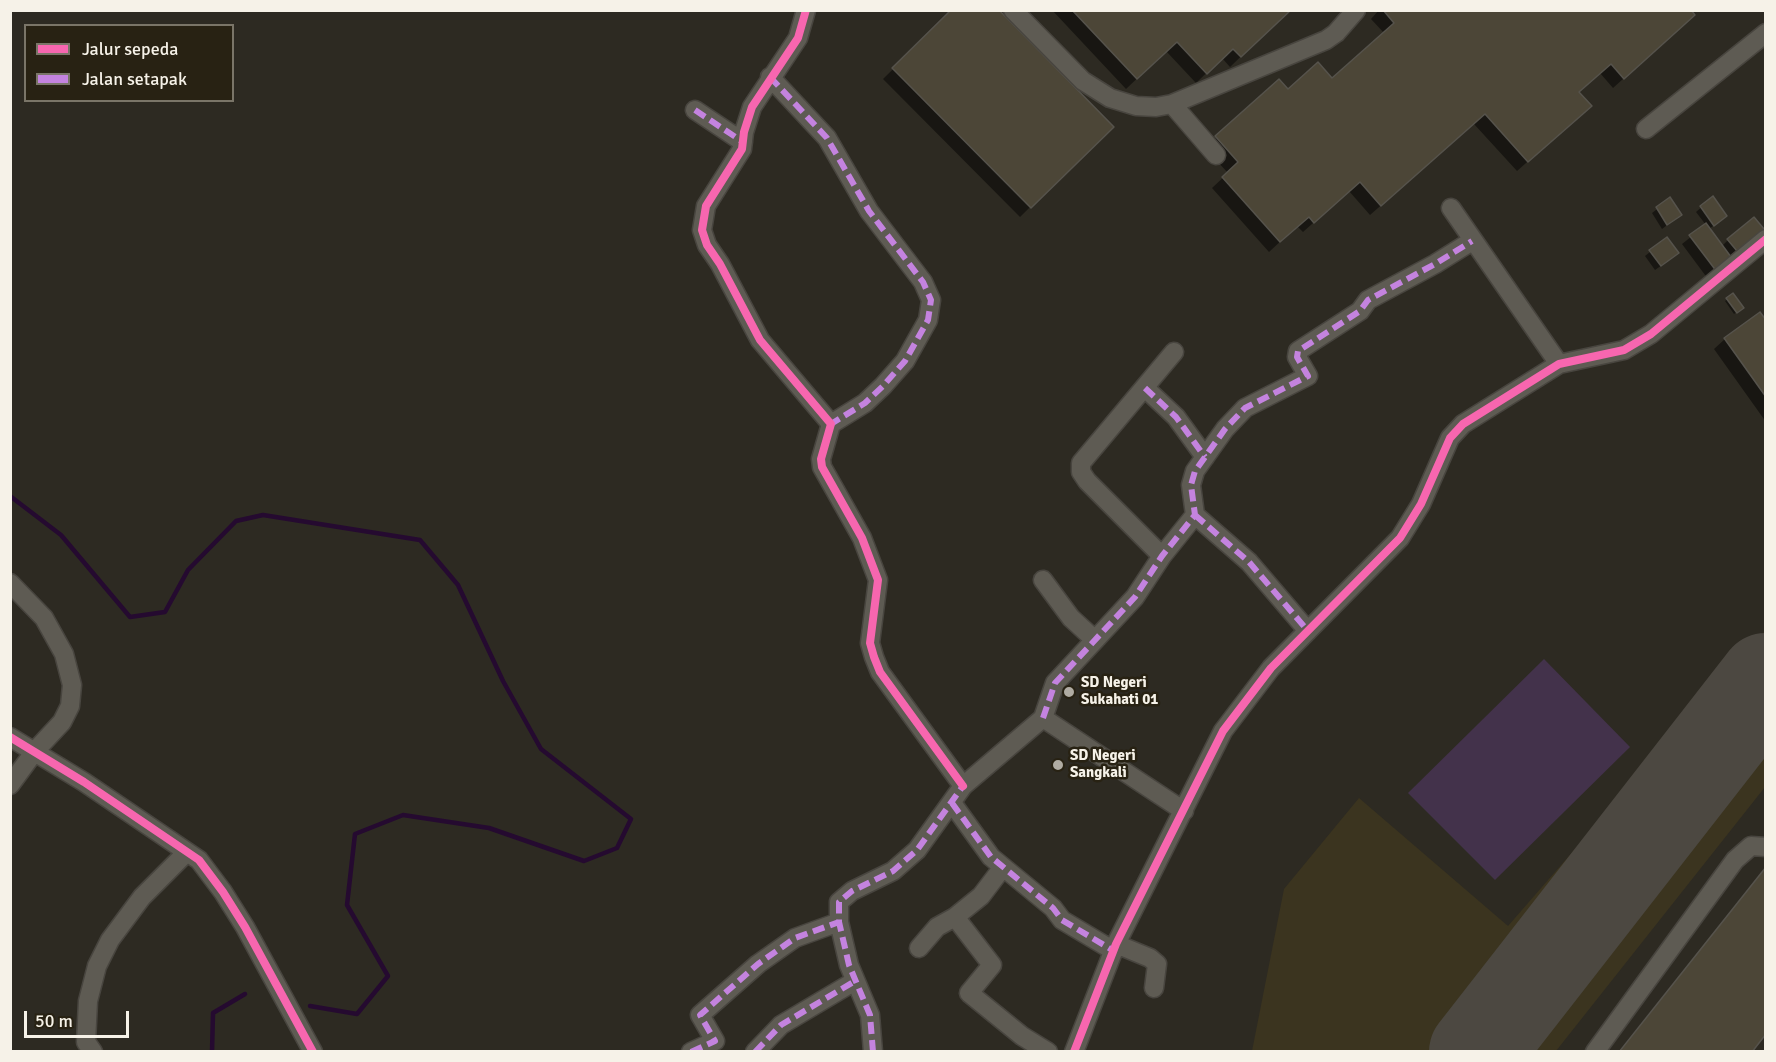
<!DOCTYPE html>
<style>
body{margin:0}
#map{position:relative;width:1776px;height:1062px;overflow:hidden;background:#2d2a22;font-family:Signika,sans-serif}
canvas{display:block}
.frame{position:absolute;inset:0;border:12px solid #f6f2e8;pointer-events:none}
.legend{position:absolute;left:24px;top:24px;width:210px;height:78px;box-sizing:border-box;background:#282213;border:2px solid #7a7568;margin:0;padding:8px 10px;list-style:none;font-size:18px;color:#f6f2e8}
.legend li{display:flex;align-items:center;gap:12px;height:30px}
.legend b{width:30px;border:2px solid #7a7568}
.scale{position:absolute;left:24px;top:1011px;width:105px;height:27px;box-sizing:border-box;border:3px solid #f6f2e8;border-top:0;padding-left:8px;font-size:18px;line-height:21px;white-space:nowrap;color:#f6f2e8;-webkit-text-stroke:4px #282213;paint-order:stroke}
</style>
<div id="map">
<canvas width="1776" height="1062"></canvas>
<div class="frame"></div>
<ul class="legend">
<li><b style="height:8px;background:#f766af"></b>Jalur sepeda</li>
<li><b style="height:8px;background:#c483df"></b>Jalan setapak</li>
</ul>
<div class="scale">50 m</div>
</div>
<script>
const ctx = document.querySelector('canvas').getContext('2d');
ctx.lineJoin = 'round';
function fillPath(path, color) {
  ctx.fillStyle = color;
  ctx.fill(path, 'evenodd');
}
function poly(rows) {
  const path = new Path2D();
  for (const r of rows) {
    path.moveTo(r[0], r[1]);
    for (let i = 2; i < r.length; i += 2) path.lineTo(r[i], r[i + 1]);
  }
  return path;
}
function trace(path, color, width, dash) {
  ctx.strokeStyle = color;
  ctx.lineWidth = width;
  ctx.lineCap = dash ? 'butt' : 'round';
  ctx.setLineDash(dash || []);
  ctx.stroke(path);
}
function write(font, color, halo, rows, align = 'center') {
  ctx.font = font + ' Signika,sans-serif';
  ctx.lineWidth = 5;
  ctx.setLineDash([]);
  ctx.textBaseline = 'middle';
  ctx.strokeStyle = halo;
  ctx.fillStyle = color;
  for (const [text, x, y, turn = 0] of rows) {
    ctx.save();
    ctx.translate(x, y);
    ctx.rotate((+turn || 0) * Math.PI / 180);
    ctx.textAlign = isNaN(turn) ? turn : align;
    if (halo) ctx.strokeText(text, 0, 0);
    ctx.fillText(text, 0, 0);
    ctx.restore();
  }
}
const built = poly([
 [1765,631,1765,787,1556,1051,1252,1051,1284,889,1359,798,1508,926]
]);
const green = poly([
 [1544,659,1630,747,1495,880,1408,793]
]);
const shadow = poly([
 [953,10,1111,127,1020,217,883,79],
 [1052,10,1289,10,1230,67,1222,58,1196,83,1166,51,1126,89],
 [1379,10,1689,10,1683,25,1613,88,1600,73,1578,93,1579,116,1517,171,1474,124,1370,215,1349,191,1303,232,1297,226,1269,252,1212,188,1228,173,1205,148,1279,81,1288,91,1331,80,1384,33,1371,19],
 [1712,198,1721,220,1709,229,1722,246,1728,240,1757,233,1729,256,1708,279,1682,244,1706,225,1696,212],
 [1670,199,1680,215,1662,229,1652,213],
 [1650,252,1672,258,1655,270,1645,256],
 [1733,295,1740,309,1734,314,1725,301],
 [1766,323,1766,422,1714,349,1725,339],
 [1766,868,1766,1032,1750,1052,1618,1052]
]);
const stream = poly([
 [10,496,61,535,130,617,165,612,188,570,236,521,263,515,420,540,458,585,503,681,541,749,631,819,617,848,584,861,489,828,403,815,355,834,347,905,388,976,357,1014,310,1006],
 [212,1052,213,1013,245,994]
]);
const runway = poly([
 [1476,1052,1766,680]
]);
const building = poly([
 [951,10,999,10,1114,127,1031,208,892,68,951,10],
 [1072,10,1291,10,1241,57,1233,49,1207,74,1177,42,1137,79,1072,10],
 [1383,10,1691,10,1695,15,1624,79,1611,64,1579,92,1592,106,1528,162,1485,114,1381,206,1360,182,1314,223,1309,217,1280,242,1222,177,1238,162,1215,136,1279,79,1288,89,1318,62,1332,78,1394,23,1383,10],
 [1713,196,1727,216,1714,226,1700,206,1713,196],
 [1670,197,1682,215,1667,225,1656,207,1670,197],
 [1754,217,1764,229,1737,251,1727,239,1754,217],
 [1706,223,1734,261,1717,272,1689,235,1706,223],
 [1667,237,1679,253,1661,266,1649,250,1667,237],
 [1733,293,1744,308,1737,313,1726,298,1733,293],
 [1760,312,1766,320,1766,397,1724,338,1760,312],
 [1766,867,1766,1034,1752,1052,1619,1052,1766,867]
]);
const minor = poly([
 [806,10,798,38,752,107,744,132,742,149,706,206,702,230,707,245,720,264,760,340,831,424,821,459,822,467,862,538,878,580,870,643,874,657,880,672,963,786],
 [1013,10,1083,81,1110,98,1136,106,1156,107,1172,104,1326,40,1336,33,1356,10],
 [770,77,827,138,869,211,923,282,931,300,928,320,905,361,883,386,865,403,831,424],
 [1172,104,1216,155],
 [695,110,743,142],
 [1646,129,1766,33],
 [1451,208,1559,364],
 [1145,388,1176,417,1205,457],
 [1195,515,1249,562,1308,631],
 [1162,556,1087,481,1081,472,1081,463,1174,352],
 [1043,580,1071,618,1095,640],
 [10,583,44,618,64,654,72,685,70,706,62,722,35,751,10,785],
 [1043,718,1055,683,1135,597,1162,556,1195,515,1191,485,1195,471,1225,429,1245,408,1308,376,1297,357,1298,351,1360,311,1368,300,1435,264,1472,241],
 [10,737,84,782,199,860,223,892,245,927,313,1052],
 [952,803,991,857,1053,908,1062,920,1114,951],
 [955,917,992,965,969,993,1022,1036,1048,1052],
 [1116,944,1150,958,1157,964,1154,988],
 [919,948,937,927,955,917,981,896,1003,867],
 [93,1052,86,1042,88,1001,97,966,110,940,142,897,187,852],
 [691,1052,715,1041,700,1015,758,964,795,938,839,922],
 [755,1052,781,1025,855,981],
 [873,1052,870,1015,849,965,839,922,839,902,852,891,893,871,917,850,963,786,1043,718,1184,811],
 [1074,1052,1116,944,1223,731,1271,668,1400,538,1421,504,1450,438,1463,424,1559,364,1624,350,1651,334,1766,239],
 [1595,1052,1735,860,1751,846,1766,847]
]);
const quiet = poly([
 [770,77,827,138,869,211,923,282,931,300,928,320,905,361,883,386,865,403,831,424],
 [695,110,743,142],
 [1145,388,1176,417,1205,457],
 [1195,515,1249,562,1308,631],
 [1043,718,1055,683,1135,597,1162,556,1195,515,1191,485,1195,471,1225,429,1245,408,1308,376,1297,357,1298,351,1360,311,1368,300,1435,264,1472,241],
 [952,803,991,857,1053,908,1062,920,1114,951],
 [691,1052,715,1041,700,1015,758,964,795,938,839,922],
 [755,1052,781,1025,855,981],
 [873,1052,870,1015,849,965,839,922,839,902,852,891,893,871,917,850,963,786]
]);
const cycleway = poly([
 [806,10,798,38,752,107,744,132,742,149,706,206,702,230,707,245,720,264,760,340,831,424,821,459,822,467,862,538,878,580,870,643,874,657,880,672,963,786],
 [10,737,84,782,199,860,223,892,245,927,313,1052],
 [1074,1052,1116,944,1223,731,1271,668,1400,538,1421,504,1450,438,1463,424,1559,364,1624,350,1651,334,1766,239]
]);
const markers = [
 [1069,692,6,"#b0aca3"],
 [1058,765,6,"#b0aca3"]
];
const poiNames = [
 ["SD Negeri",1081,683],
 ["Sukahati 01",1081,700],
 ["SD Negeri",1070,756],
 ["Sangkali",1070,773]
];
fillPath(built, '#3b341f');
fillPath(green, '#43324b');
fillPath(shadow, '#0007');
trace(stream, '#250a30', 4.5);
trace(runway, '#4c4841', 94);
fillPath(building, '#4c4637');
trace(building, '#56534c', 1.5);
trace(minor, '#48453f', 21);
trace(minor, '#5e5b53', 18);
trace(quiet, '#c483df', 6, [12, 6]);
trace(cycleway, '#f766af', 8);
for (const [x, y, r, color] of markers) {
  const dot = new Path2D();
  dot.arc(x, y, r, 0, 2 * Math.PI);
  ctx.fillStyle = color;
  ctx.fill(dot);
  trace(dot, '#282213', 2);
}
write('bold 15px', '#f6f2e8', '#282213', poiNames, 'left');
</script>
